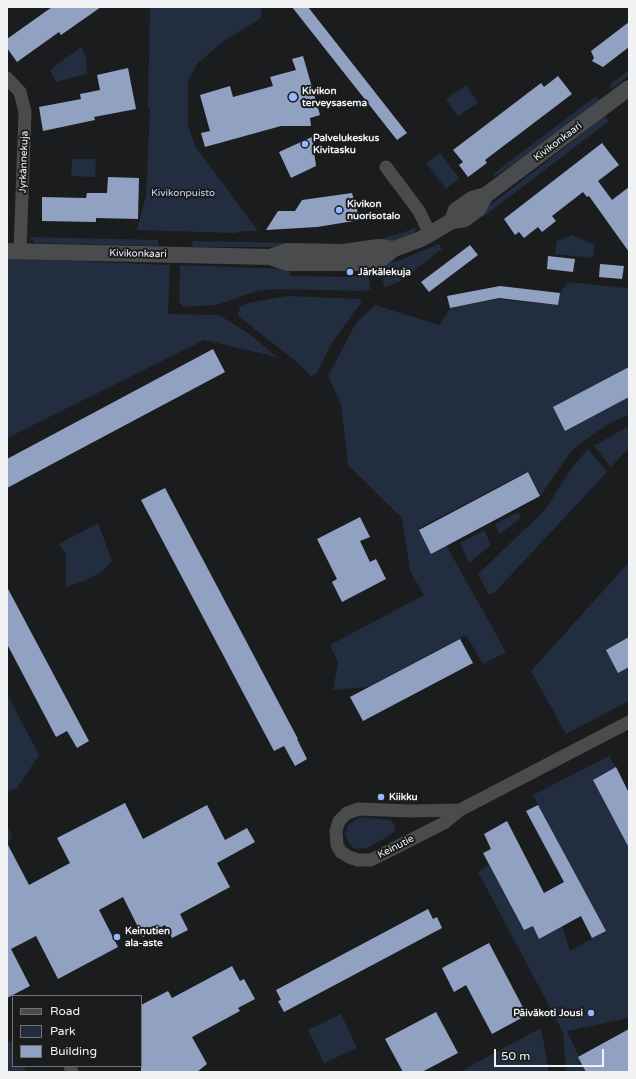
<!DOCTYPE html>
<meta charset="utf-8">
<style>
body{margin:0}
#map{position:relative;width:636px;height:1079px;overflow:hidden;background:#1b1c1e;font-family:"Varela Round",sans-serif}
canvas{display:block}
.frame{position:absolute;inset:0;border:8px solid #f1f2f3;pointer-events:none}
.legend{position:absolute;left:12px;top:995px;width:130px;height:72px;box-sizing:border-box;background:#1b1c1e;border:1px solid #717273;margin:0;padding:5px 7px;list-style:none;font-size:12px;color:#f1f2f3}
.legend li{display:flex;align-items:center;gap:8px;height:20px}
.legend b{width:20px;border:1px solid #717273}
.scale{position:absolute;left:494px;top:1049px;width:110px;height:18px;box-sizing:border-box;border:2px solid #f1f2f3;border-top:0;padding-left:5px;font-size:12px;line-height:14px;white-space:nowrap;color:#f1f2f3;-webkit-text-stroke:3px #1b1c1e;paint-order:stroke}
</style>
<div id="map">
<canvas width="636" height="1079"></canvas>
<div class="frame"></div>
<ul class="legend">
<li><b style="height:5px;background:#4a4b4c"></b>Road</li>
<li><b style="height:11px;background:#232d40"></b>Park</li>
<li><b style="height:11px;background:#91a1c2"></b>Building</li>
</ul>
<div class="scale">50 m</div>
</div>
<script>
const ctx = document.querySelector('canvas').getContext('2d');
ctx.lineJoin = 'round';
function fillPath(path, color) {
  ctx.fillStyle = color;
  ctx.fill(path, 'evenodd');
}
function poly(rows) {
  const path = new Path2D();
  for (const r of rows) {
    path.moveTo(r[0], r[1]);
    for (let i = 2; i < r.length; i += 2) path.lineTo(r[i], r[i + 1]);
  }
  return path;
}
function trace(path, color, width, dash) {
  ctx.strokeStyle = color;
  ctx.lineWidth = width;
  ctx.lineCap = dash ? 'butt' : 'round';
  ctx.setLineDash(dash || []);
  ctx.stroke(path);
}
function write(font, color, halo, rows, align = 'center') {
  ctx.font = font + ' "Varela Round",sans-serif';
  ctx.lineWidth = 4;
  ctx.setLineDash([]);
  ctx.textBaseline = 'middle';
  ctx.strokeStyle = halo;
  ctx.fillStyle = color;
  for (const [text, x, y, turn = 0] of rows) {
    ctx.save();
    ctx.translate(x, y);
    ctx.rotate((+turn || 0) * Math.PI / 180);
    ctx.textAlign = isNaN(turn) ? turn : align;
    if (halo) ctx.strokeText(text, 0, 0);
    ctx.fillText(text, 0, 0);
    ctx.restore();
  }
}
const green = poly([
 [150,7,262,7,261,18,224,41,198,63,188,81,188,125,195,146,258,231,241,231,236,233,137,230,146,196,150,108,148,108],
 [81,47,86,58,87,74,56,82,50,70],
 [629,70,629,75,612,89,609,85],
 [466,85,478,103,458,116,446,99],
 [595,97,600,100,524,157,495,176,493,174],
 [605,116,609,121,483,217,480,213],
 [440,153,459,178,446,189,426,163],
 [72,159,96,159,95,177,71,176],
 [417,227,414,233,398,239,388,242,375,240,402,233],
 [572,235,595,245,593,258,555,254,557,241],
 [29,237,158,240,158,246,36,243],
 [192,241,290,243,290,247,193,247],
 [439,244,442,249,399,282,386,287,384,286,380,265,401,260],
 [7,258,170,265,168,314,219,315,248,333,277,357,204,340,7,438],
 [180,265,290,269,290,276,349,277,368,274,371,289,363,291,276,289,257,291,216,305,183,307,179,302],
 [568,282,626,288,629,287,629,414,607,425,579,444,569,454,541,495,528,471,419,528,432,552,446,545,506,652,483,664,466,635,368,687,333,690,338,662,330,645,424,595,410,571,402,518,348,465,341,404,328,376,356,323,375,305,439,325,450,308,498,299,558,305,560,293],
 [286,296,360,299,362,301,332,343,317,373,311,376,293,359,238,316,240,307,248,303],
 [629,426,629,448,611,467,594,446],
 [588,449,607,472,495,592,489,595,478,574,545,510,573,466],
 [518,512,521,517,500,534,495,524],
 [98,523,112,561,103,571,84,581,66,587,66,554,59,544],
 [484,530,491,545,469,563,460,543],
 [629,562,629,701,566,734,531,671],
 [7,694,39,755,17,788,7,792],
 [609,756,616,767,593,780,629,848,629,1016,624,1019,567,1031,586,1072,566,1072,563,1032,478,872,489,865,524,930,533,926,539,938,562,926,570,951,605,931,533,795],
 [360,817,390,820,395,825,395,829,392,834,367,848,355,849,350,844,345,835,348,825],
 [7,824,12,837,11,840,7,843],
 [341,1014,357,1048,324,1063,308,1030],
 [541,1028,549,1072,459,1072],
 [7,1042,13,1042,13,1066,25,1066,25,1072,7,1072]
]);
const building = poly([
 [52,7,101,7,61,35,59,32,17,62,7,48,7,39],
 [292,7,308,7,407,133,397,140],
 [629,22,629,47,603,67,592,61,594,58,591,51],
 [303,56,320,115,310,118,311,126,281,126,205,147,201,133,210,131,200,95,230,86,233,97,273,86,270,77,296,70,292,59],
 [128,68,136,109,94,117,95,120,43,131,39,107,81,99,80,94,100,90,97,75],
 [558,76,572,94,485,160,487,163,468,177,459,165,463,162,453,150,541,83,544,87],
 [312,137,316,166,291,178,279,152],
 [602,143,619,165,598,181,612,200,629,187,629,252,589,196,587,197,583,192,552,216,556,221,542,232,538,227,524,238,519,232,515,235,504,219],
 [108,177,139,178,138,219,96,218,96,222,42,221,42,197,86,198,87,193,107,193],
 [352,193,360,220,317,227,266,230,278,211,295,211,302,200],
 [470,245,478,255,429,292,421,282],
 [548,256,575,259,573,272,547,269],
 [600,264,624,266,622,279,599,277],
 [500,286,560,293,558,305,499,298,450,308,447,296],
 [213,349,225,372,7,488,7,459],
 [629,367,629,397,565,431,553,407],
 [528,472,540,496,431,554,419,530],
 [165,488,298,739,297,739,307,759,295,766,284,746,274,751,141,500],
 [360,517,370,537,360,541,370,562,376,559,386,579,342,602,332,582,337,579,317,539],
 [7,587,89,741,77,748,67,731,56,737,7,644],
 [629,637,629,667,618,673,606,650],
 [460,639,473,663,363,721,350,697],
 [616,767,629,793,629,848,593,780],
 [125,803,143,839,207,805,225,840,247,828,255,842,217,863,230,887,180,914,188,930,172,938,165,925,143,937,123,897,99,910,118,947,58,979,36,936,11,949,30,986,7,998,7,843,29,885,70,863,57,838],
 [538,805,606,931,592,938,581,916,539,939,533,926,524,930,483,853,491,849,484,834,507,821,544,893,564,882,526,811],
 [428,909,433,919,437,917,442,928,284,1012,278,1001,281,1000,276,990],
 [489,943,527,1015,492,1034,466,985,454,992,442,968],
 [232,966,240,981,244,979,255,999,238,1008,240,1011,192,1037,207,1064,197,1072,141,1072,141,1005,168,991,172,998],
 [436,1012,458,1053,422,1072,403,1072,385,1039],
 [629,1029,629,1072,586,1072,578,1057]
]);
const minor = poly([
 [7,78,20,92,25,112,20,251],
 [386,167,419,211,430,234],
 [460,810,410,811,359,809,347,813,339,821,336,831,337,845,341,852,349,857,358,860,371,860,444,823,460,810,629,722],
 [70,1066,72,1072]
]);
const tertiary = poly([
 [452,221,456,210,472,199,486,195,629,88],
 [7,251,270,257,287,263,359,263,381,259,394,249,421,239,452,221,465,219,478,209,486,195],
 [270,257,287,251,343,252,378,247,394,249]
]);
const markers = [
 [293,97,5,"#94b7fd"],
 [305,144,4,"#94b7fd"],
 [339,210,4,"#94b7fd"],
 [350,272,4,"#94b7fd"],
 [381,797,4,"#94b7fd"],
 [117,937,4,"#94b7fd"],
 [591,1013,4,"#94b7fd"]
];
const poiNames = [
 ["Kivikon",302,91],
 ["terveysasema",302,103],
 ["Palvelukeskus",313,138],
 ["Kivitasku",313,150],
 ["Kivikon",347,204],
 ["nuorisotalo",347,216],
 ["Järkälekuja",358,272],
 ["Kiikku",389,797],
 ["Keinutien",125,931],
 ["ala-aste",125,943],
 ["Päiväkoti Jousi",583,1013,"right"]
];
const streetNames = [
 ["Kivikonkaari",558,142,-37],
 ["Jyrkännekuja",24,162,-88],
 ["Kivikonkaari",138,254,1],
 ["Keinutie",396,847,-27]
];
const parkNames = [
 ["Kivikonpuisto",183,193]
];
fillPath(green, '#232d40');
fillPath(building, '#91a1c2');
trace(minor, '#4a4b4c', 13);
trace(tertiary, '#4a4b4c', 16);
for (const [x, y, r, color] of markers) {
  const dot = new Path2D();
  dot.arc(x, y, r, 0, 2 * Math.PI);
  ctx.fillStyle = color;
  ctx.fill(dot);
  trace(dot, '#1b1c1e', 1.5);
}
write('bold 10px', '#f1f2f3', '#1b1c1e', poiNames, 'left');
write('10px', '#f1f2f3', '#1b1c1e', streetNames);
write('10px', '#c8d9fa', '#1b1c1e', parkNames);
</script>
